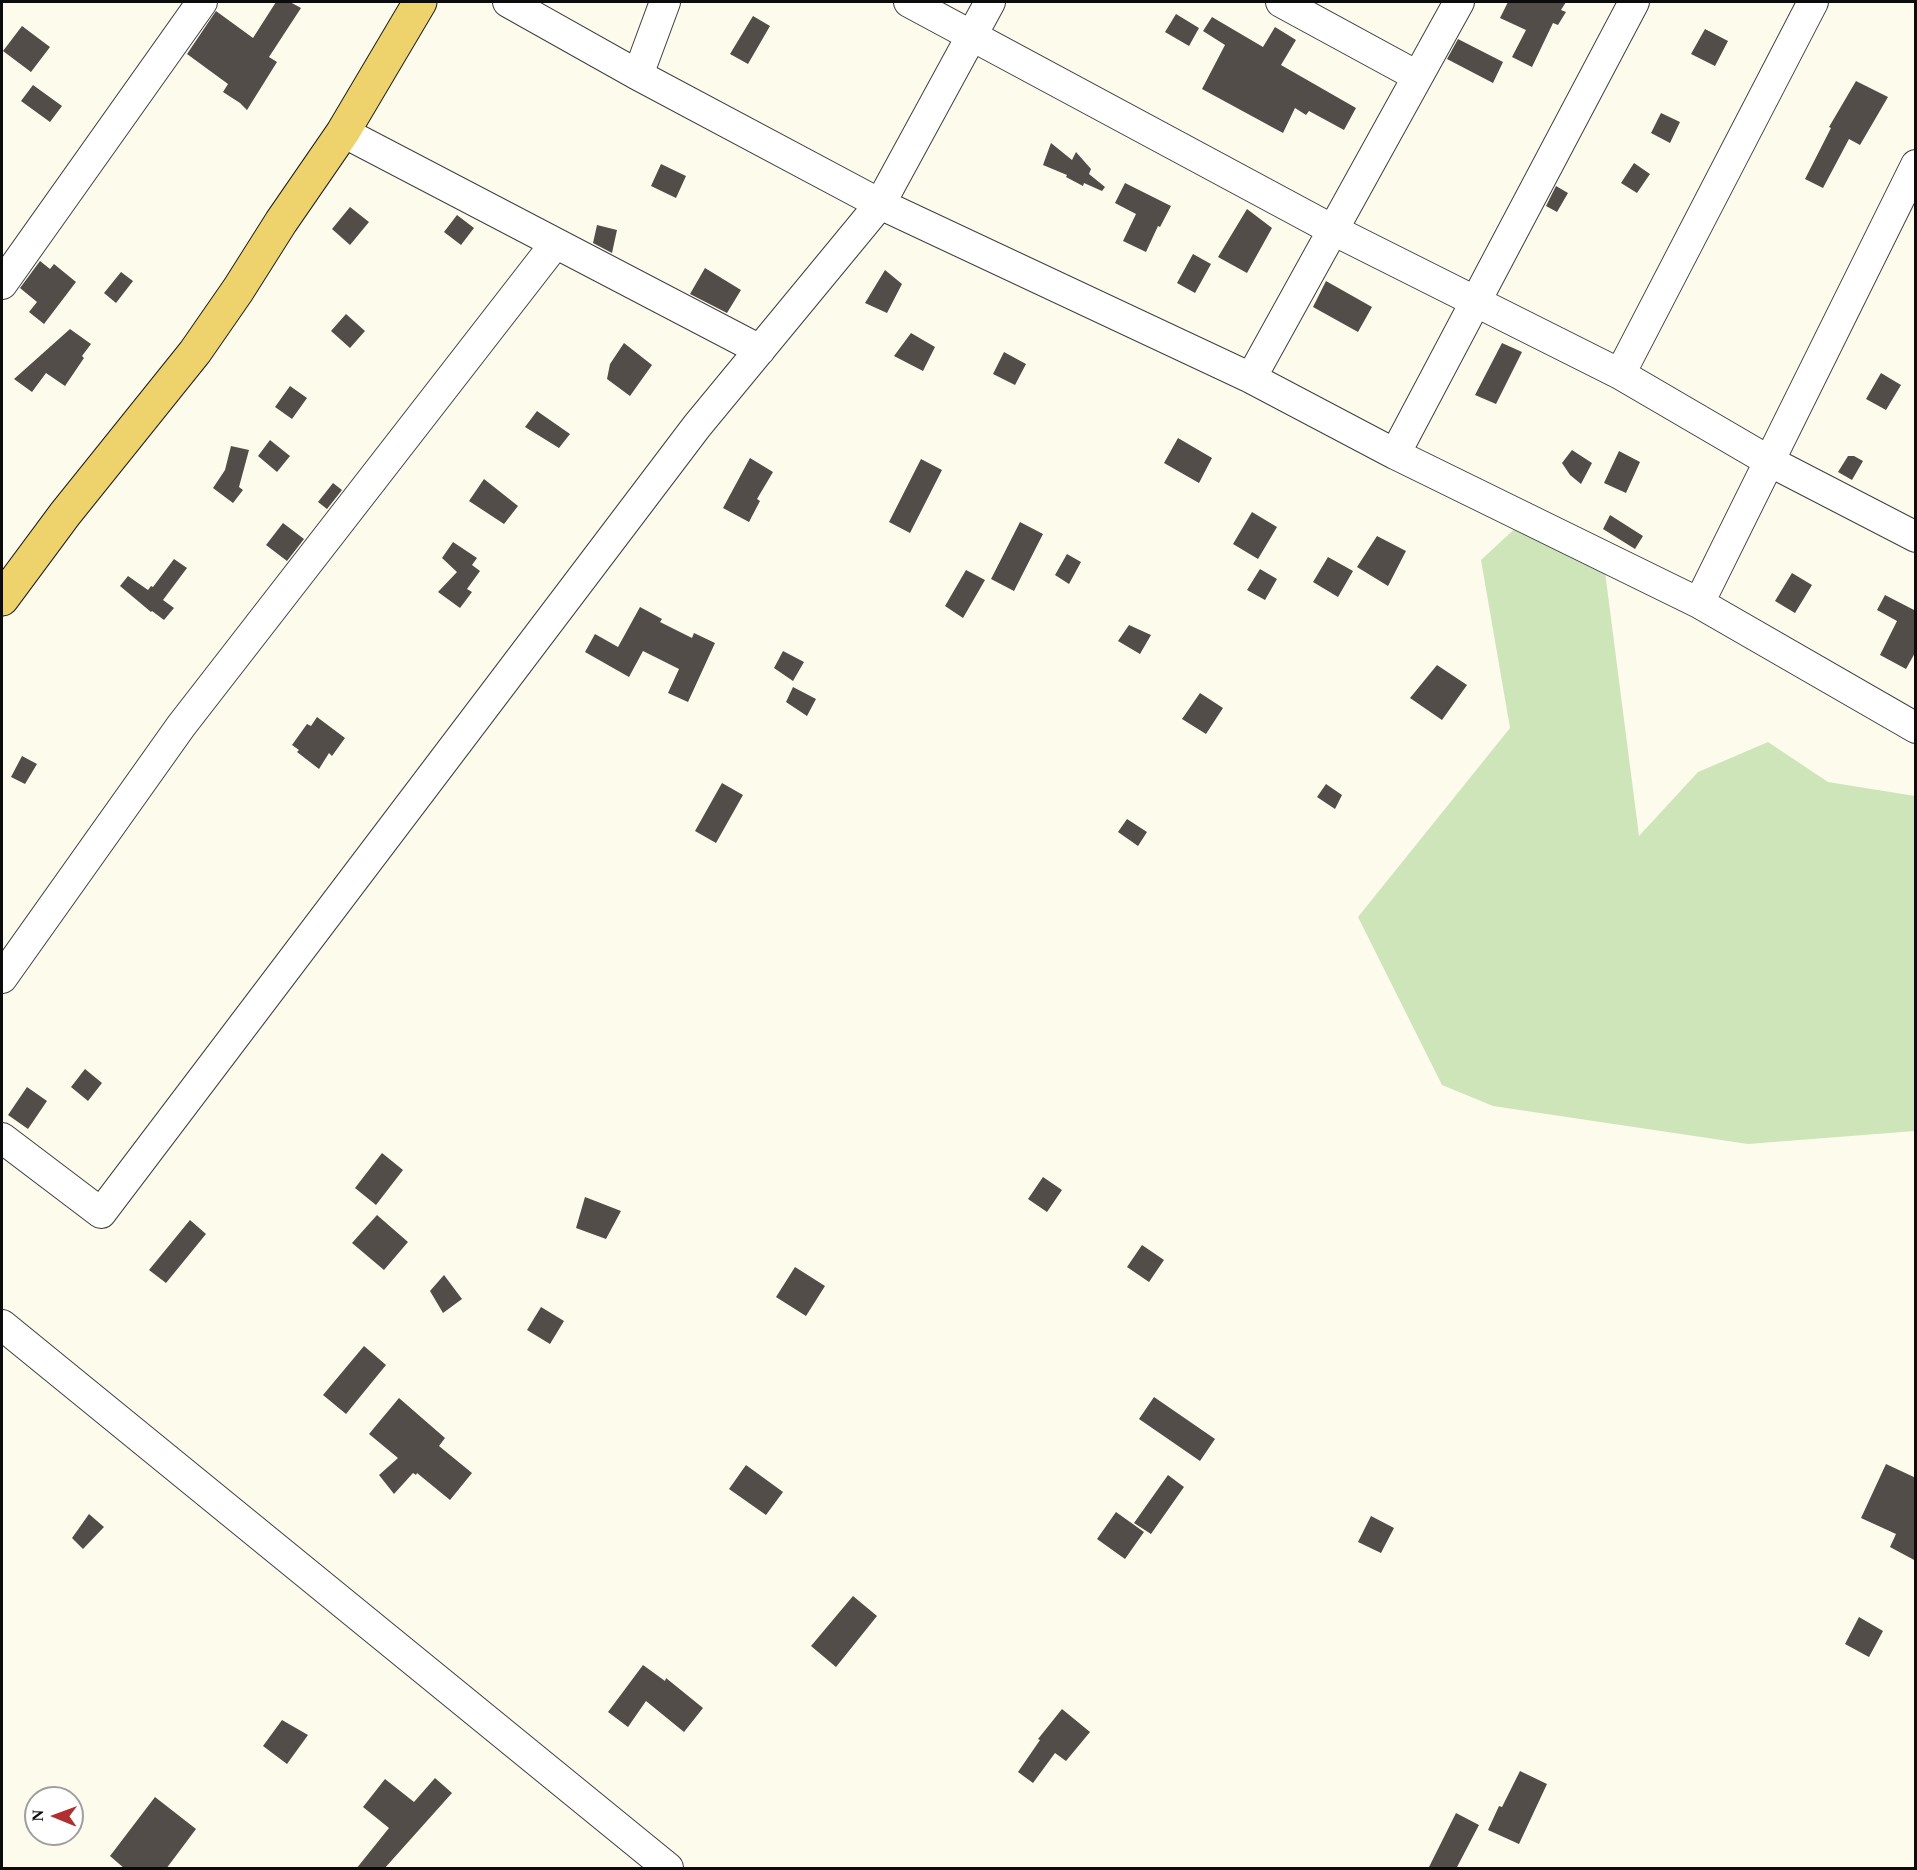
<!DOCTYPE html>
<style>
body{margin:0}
#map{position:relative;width:1917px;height:1870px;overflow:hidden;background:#fdfbec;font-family:Georgia,serif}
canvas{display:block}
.frame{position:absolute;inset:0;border:3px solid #0c0c0c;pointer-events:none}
.north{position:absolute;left:24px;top:1786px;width:60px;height:60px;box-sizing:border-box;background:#fff;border:2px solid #9e9e9e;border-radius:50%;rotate:271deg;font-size:16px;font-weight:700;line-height:24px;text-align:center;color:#0c0c0c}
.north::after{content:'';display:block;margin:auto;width:21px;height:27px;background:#b02f30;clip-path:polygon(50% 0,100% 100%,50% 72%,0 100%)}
</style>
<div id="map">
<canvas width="1917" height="1870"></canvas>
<div class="frame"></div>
<div class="north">N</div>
</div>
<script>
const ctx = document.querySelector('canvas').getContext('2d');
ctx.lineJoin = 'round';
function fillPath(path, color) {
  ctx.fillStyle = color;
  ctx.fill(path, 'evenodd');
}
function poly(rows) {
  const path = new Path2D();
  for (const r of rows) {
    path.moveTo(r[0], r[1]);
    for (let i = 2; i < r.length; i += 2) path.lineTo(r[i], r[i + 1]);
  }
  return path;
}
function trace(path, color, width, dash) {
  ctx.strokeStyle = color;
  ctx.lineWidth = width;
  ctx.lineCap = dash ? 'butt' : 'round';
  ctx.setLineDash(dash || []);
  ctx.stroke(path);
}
const green = poly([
 [1522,522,1604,564,1639,836,1698,772,1768,742,1828,782,1915,796,1915,1131,1748,1144,1493,1106,1442,1085,1358,917,1510,728,1481,560]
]);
const building = poly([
 [276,2,290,2,301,8,269,57,277,62,247,110,240,103,223,92,228,84,187,54,216,11,253,38],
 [1508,2,1566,2,1561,10,1566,12,1558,25,1553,23,1532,67,1512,57,1526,30,1500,18],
 [1176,14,1199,28,1189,46,1165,32],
 [753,16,770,26,748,64,730,54],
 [1212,17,1263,47,1275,27,1296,40,1281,65,1356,108,1344,130,1309,111,1306,115,1295,108,1283,133,1202,89,1225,45,1203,31],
 [22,26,50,47,31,72,3,51],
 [1705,29,1728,41,1715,66,1691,54],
 [1458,39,1503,62,1493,83,1447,59],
 [1856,81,1888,97,1860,145,1849,139,1823,188,1805,179,1831,128,1829,127],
 [33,85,62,106,50,122,21,101],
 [1661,113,1680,122,1670,143,1651,133],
 [1051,143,1072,160,1076,152,1091,169,1089,174,1105,187,1102,191,1084,183,1083,186,1066,177,1067,175,1043,165],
 [1634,163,1650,174,1637,193,1621,183],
 [661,164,686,176,676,198,651,186],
 [1125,183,1171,206,1160,227,1158,226,1146,252,1123,241,1136,214,1115,203],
 [1556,186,1568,193,1557,212,1546,206],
 [350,207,369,222,350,245,332,229],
 [1247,209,1272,228,1247,273,1218,257],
 [457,215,474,228,461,245,444,232],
 [597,225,617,230,612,253,593,243],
 [1193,254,1211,264,1195,293,1177,283],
 [40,261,50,269,54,264,76,282,44,324,29,312,37,302,20,288],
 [705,268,741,290,727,313,690,294],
 [885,270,902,284,887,313,865,303],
 [121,272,133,281,116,303,104,293],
 [1326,281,1372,307,1358,332,1313,307],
 [346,314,365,331,350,348,331,331],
 [70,329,91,344,82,356,84,358,65,386,46,373,32,392,14,379],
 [911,333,935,347,923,371,894,356],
 [624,343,652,365,630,396,607,379,610,364],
 [1502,343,1522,352,1496,404,1475,395],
 [1004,352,1026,364,1015,385,993,374],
 [1881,373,1901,385,1886,410,1866,399],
 [290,386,307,398,292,419,275,407],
 [537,411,570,434,559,448,525,427],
 [1178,438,1212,458,1199,483,1164,463],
 [270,440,290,456,277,472,258,456],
 [231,446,249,450,239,487,243,490,233,503,213,488,225,470],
 [1572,450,1592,463,1581,484,1570,475,1562,463],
 [1619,451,1640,462,1626,493,1604,483],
 [1848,456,1854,456,1863,461,1852,480,1838,472],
 [750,458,773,472,757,499,760,501,749,522,723,508],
 [921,459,942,470,910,533,889,522],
 [484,479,518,506,504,524,469,501],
 [333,483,342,490,327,509,318,502],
 [1252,512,1277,527,1258,559,1233,544],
 [1610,515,1643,536,1635,549,1603,529],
 [1020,522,1043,534,1014,591,991,579],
 [283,523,304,539,287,561,266,545],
 [1377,536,1406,551,1388,586,1357,567],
 [453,542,477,558,472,565,480,571,467,589,472,592,460,608,438,592,457,572,442,558],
 [1067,554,1081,562,1069,584,1055,575],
 [1328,557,1353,571,1338,597,1313,582],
 [174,559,187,568,163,600,174,608,164,620,152,611,151,612,120,586,128,576,148,590,151,586,153,587],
 [1260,569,1277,579,1265,600,1247,590],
 [966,570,985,580,963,618,945,606],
 [1792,573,1812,585,1795,613,1775,601],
 [1885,595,1916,611,1916,651,1906,669,1880,655,1897,621,1877,610],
 [640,607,662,619,660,622,692,638,694,633,715,643,688,702,668,693,679,669,643,651,629,677,585,652,595,634,618,647],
 [1129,625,1151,635,1140,654,1118,641],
 [783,651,804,662,793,681,774,668],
 [1437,665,1467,685,1442,720,1410,698],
 [793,687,816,699,807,716,786,702],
 [1200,693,1223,708,1206,734,1182,719],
 [317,717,345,738,332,756,329,753,319,769,297,752,299,750,292,745,307,724,311,726],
 [22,756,37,764,25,784,11,777],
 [722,783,743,795,716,843,695,831],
 [1326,784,1342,795,1335,809,1317,797],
 [1127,819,1147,832,1138,846,1118,832],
 [85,1069,102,1083,88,1101,71,1087],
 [27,1087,47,1101,28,1129,8,1115],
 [382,1153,403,1170,376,1205,355,1188],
 [1043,1177,1062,1190,1047,1212,1028,1199],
 [585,1197,621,1211,606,1239,576,1228],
 [377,1215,408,1242,384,1270,352,1243],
 [190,1220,206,1234,166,1283,149,1270],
 [1142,1245,1164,1260,1149,1282,1127,1267],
 [795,1267,825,1286,806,1316,776,1297],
 [444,1275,462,1299,443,1313,430,1291],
 [541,1307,564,1321,550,1344,527,1330],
 [364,1346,386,1365,346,1414,323,1395],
 [1154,1397,1215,1439,1200,1461,1139,1419],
 [399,1398,445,1438,439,1446,472,1473,450,1500,417,1473,416,1475,413,1473,394,1494,379,1475,398,1458,369,1434],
 [1886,1464,1916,1478,1916,1561,1890,1547,1896,1534,1861,1518],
 [746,1465,783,1492,766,1515,729,1489],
 [1168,1475,1184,1487,1151,1534,1134,1523],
 [1116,1512,1144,1532,1125,1559,1097,1539],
 [89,1514,104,1527,83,1549,72,1538],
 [1371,1516,1394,1528,1381,1553,1358,1542],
 [853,1596,877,1616,836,1667,811,1646],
 [1859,1617,1883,1631,1869,1657,1845,1644],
 [643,1665,665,1681,666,1678,703,1708,684,1732,646,1701,628,1727,608,1712],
 [1062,1709,1090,1732,1066,1761,1055,1753,1033,1783,1018,1772,1040,1740,1038,1739],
 [282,1720,308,1735,287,1764,263,1746],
 [1520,1771,1547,1784,1519,1844,1488,1830,1499,1806,1502,1807],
 [435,1778,452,1793,384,1869,356,1869,389,1828,363,1807,385,1779,414,1802],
 [155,1797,196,1829,166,1869,125,1869,110,1856],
 [1456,1813,1479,1825,1456,1869,1428,1869]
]);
const minor = poly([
 [508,2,638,75,880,204,1251,378,1395,454,1699,603,1916,728],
 [909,2,1333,230,1620,374,1769,461,1916,537],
 [1281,2,1417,76],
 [638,75,665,2],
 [343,132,760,350],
 [2,284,202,2],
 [1620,374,1813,2],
 [1251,378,1459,2],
 [1395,454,1634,2],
 [1699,603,1916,165],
 [2,978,181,726,555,244],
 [2,1138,101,1213,697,426,880,204,990,2],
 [2,1325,668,1868]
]);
const major = poly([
 [2,599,65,514,195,352,238,290,281,222,343,132,420,2]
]);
fillPath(green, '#cee5b9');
fillPath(building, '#534d49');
trace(minor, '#3f3f3f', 32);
trace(major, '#1d1d1d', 35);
trace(minor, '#fff', 30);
trace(major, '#eed36c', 33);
</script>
